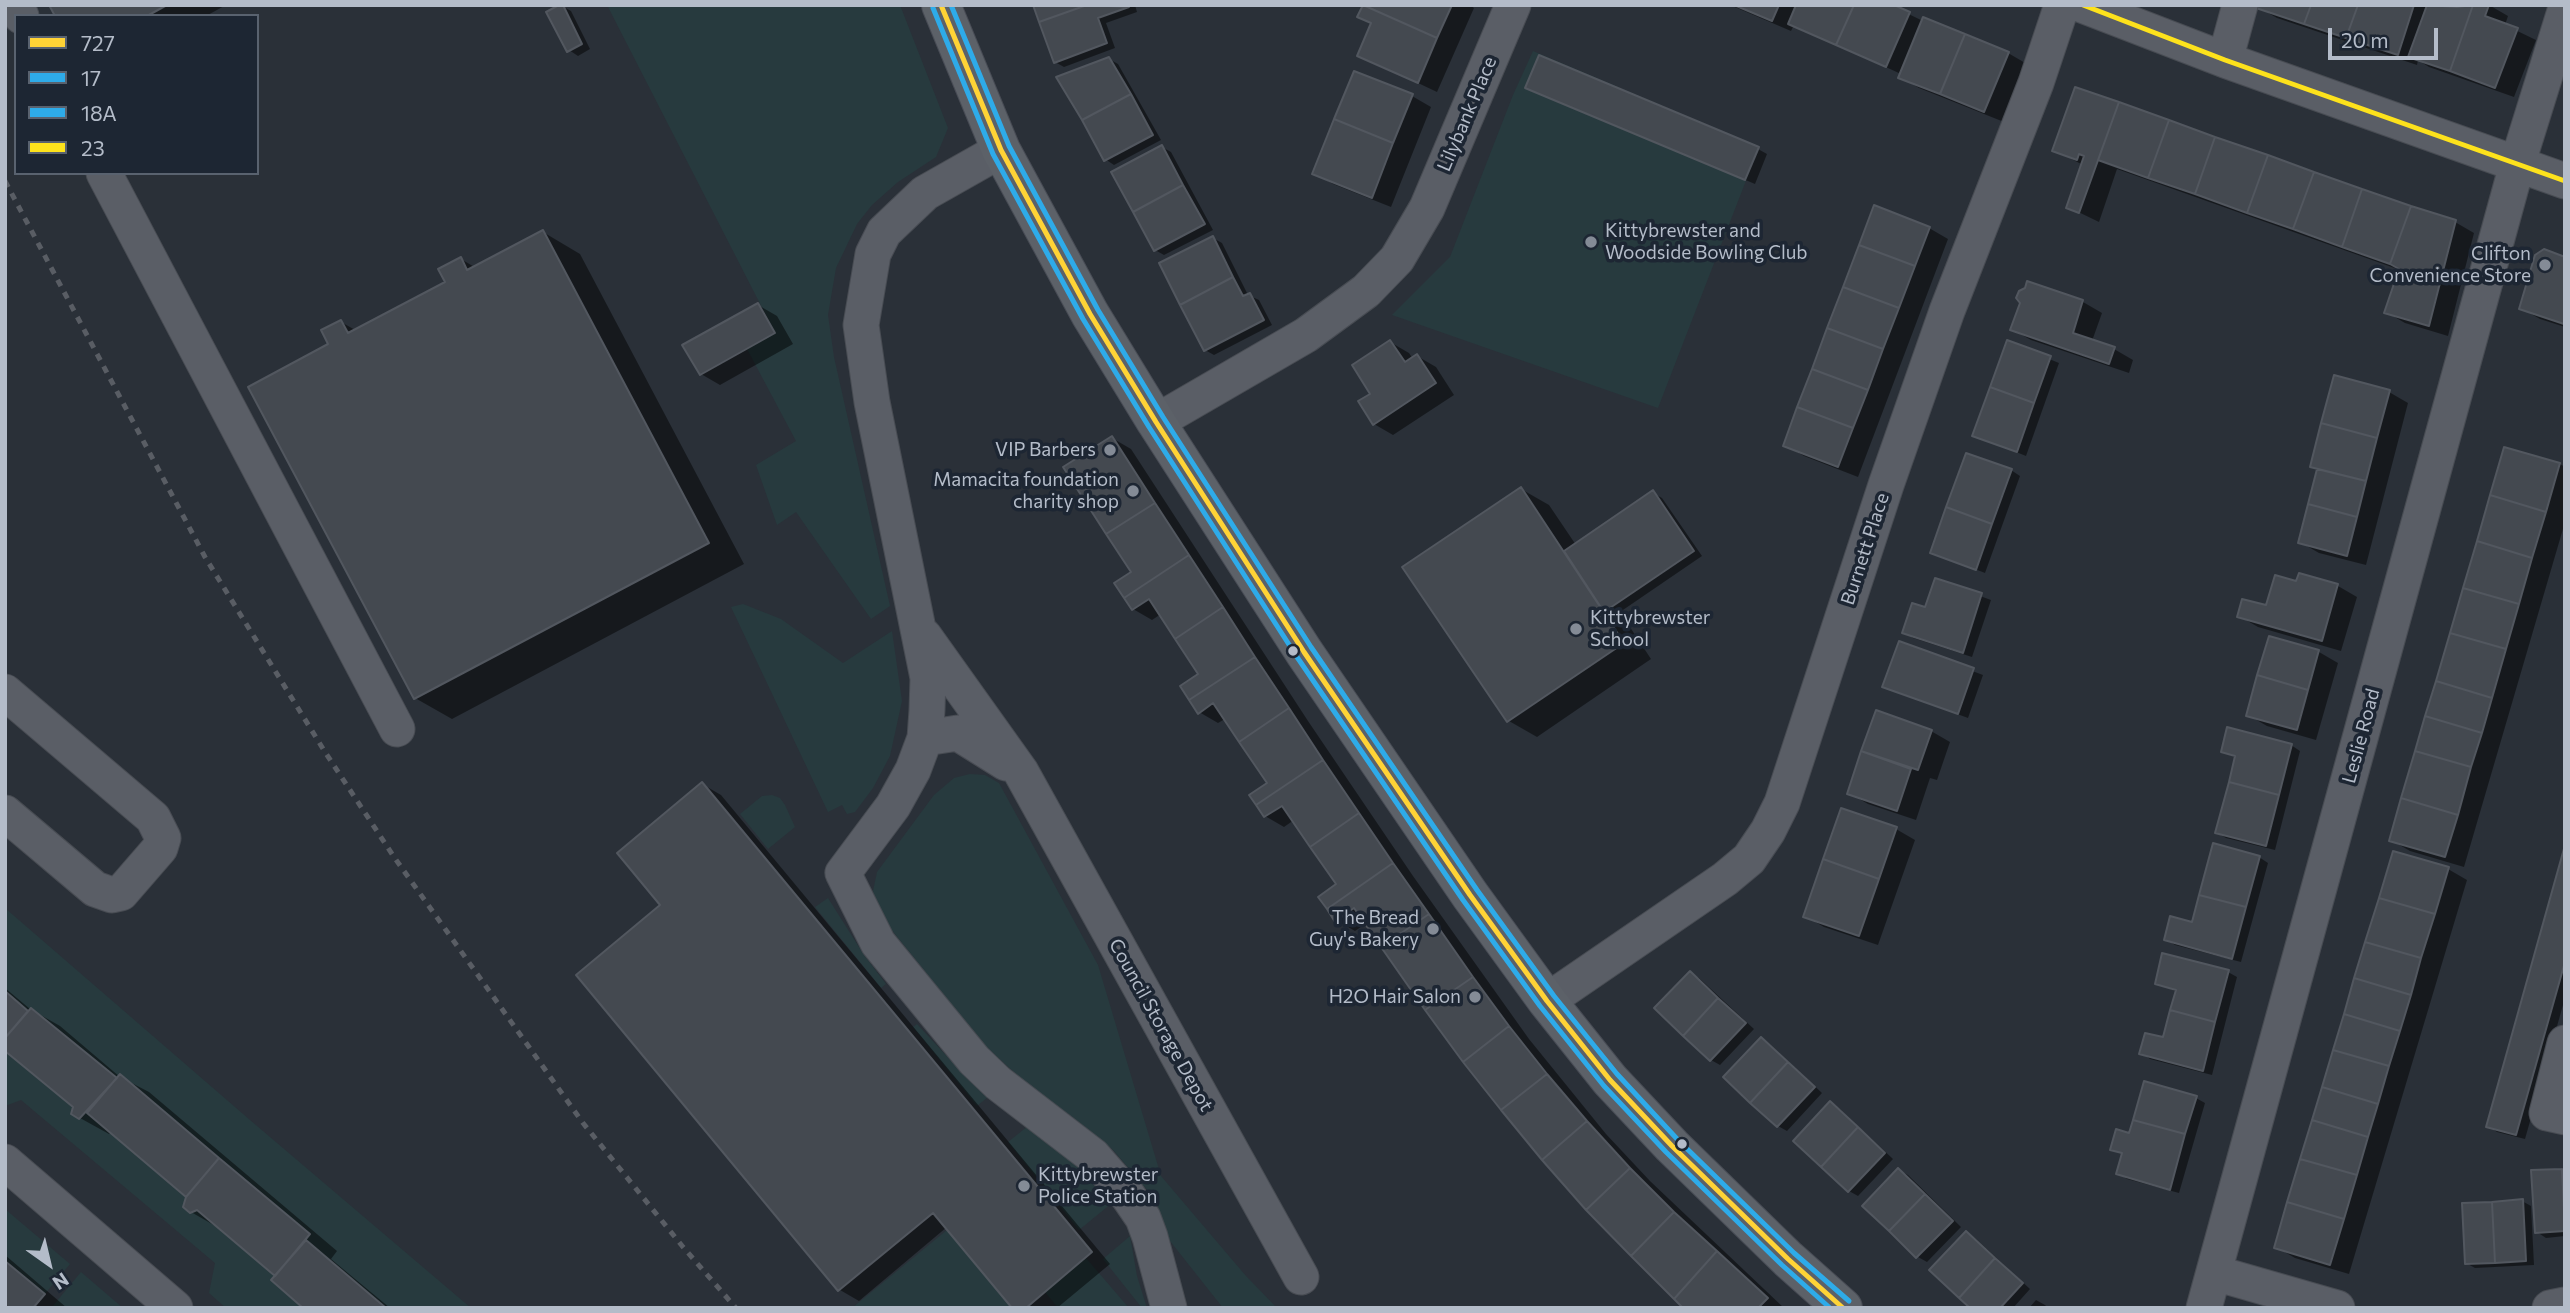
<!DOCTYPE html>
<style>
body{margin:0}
#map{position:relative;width:2570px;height:1313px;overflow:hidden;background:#2a3038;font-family:Commissioner,sans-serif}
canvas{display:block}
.frame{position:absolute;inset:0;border:7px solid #b4bcc9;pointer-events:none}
.legend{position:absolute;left:14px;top:14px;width:245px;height:161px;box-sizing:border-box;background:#1d2633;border:2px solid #59626f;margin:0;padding:9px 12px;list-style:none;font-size:21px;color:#b4bcc9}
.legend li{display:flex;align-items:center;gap:14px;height:35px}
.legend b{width:35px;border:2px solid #59626f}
.north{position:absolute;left:14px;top:1229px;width:70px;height:70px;-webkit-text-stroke:5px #1d2633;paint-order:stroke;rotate:146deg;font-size:19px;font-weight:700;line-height:28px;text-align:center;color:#b4bcc9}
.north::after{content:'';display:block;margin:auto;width:24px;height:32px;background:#b4bcc9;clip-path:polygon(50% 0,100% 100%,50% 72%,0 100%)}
.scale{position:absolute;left:2328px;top:28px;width:110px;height:32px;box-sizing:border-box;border:4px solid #b4bcc9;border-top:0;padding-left:9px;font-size:21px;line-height:24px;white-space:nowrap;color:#b4bcc9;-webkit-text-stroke:5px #1d2633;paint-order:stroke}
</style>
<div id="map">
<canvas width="2570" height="1313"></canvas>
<div class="frame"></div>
<ul class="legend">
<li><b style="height:9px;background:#ffd336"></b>727</li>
<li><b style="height:9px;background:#2eabe9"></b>17</li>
<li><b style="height:9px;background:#2eabe9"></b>18A</li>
<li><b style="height:9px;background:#fde21c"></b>23</li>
</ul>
<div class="north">N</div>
<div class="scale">20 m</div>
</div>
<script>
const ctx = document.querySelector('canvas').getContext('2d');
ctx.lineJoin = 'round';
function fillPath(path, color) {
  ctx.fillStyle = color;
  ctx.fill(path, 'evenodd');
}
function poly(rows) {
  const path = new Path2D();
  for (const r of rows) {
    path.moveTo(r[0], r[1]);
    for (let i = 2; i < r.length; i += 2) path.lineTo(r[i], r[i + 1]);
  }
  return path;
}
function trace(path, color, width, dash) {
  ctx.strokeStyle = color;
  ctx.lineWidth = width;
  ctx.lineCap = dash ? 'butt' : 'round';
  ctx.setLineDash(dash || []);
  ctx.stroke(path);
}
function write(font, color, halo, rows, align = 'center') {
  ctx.font = font + ' Commissioner,sans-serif';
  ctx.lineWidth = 7;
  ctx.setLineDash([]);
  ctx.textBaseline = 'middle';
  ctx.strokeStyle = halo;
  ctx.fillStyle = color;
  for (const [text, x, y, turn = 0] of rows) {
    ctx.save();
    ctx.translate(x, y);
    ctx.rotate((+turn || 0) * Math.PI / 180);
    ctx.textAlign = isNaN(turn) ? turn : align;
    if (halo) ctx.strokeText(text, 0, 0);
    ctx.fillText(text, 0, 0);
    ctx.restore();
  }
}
const green = poly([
 [607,5,620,7,625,5,900,5,948,128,936,157,898,182,872,205,857,224,836,268,828,315,834,357,890,606,871,619,796,512,777,525,756,465,796,441,747,349,775,333],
 [1533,51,1759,147,1658,408,1392,315,1450,257,1513,95],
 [743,604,781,619,843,663,892,631,902,701,890,756,873,788,855,812,847,814,842,805,828,812,731,607],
 [970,774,985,775,999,783,1098,965,1161,1176,1246,1276,1277,1308,1223,1308,1170,1241,1154,1198,1113,1150,1079,1122,1027,1084,984,1045,878,913,873,891,877,872,934,795,954,778],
 [772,795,780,798,785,805,795,827,768,849,740,814,762,796],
 [828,898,864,955,886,984,881,988,815,907],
 [5,908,250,1120,471,1308,226,1308,209,1293,215,1263,21,1100,5,1106],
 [917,1024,968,1079,988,1097,977,1106,913,1027],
 [1028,1126,1076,1162,1112,1203,1079,1230,1008,1142],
 [5,1209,70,1264,33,1308,5,1308],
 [947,1230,1012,1308,852,1308],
 [1130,1236,1137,1276,1147,1308,1142,1308,1103,1259],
 [1086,1258,1129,1308,1058,1308,1045,1292],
 [81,1272,123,1308,51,1308]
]);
const shadow = poly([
 [51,5,226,5,206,16,56,16],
 [1035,5,1135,5,1137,12,1106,23,1115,48,1064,67,1055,62],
 [1364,5,1470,5,1474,8,1437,92,1359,55,1373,24],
 [1730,5,1890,5,1923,21,2008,53,2027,64,2004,122,1919,88,1900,77,1901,74,1794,25,1791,31],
 [2259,5,2447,5,2458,9,2459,5,2489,5,2508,16,2505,25,2536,40,2514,97,2429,67,2418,60,2417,65,2277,18,2258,7],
 [562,6,571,11,590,49,578,56,569,50],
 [1109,59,1118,64,1161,140,1114,165,1105,159],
 [2076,89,2455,222,2474,233,2448,336,2405,323,2386,312,2400,270,2117,169,2099,222,2068,207,2083,165,2054,150],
 [1536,92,1758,149,1767,154,1755,184],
 [1412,96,1431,107,1391,207,1333,184,1314,173],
 [1162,147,1171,152,1213,230,1164,255,1155,250],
 [1929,228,1948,239,1858,477,1804,456,1785,445],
 [543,232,580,254,744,564,452,719,415,698,331,345,341,322,357,331,448,283,461,259,476,268],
 [1213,238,1222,243,1248,295,1259,300,1272,325,1214,355,1205,350],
 [2565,259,2565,327,2540,319,2521,308],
 [2028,284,2083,302,2102,313,2092,341,2114,349,2133,360,2129,373,2031,340,2013,330],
 [758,305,777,316,793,344,720,385,701,374],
 [1390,342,1409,353,1413,359,1417,356,1436,367,1454,395,1393,435,1374,424,1373,394],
 [2008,342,2059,363,2026,456,1974,435],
 [2389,392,2408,403,2366,565,2319,553,2300,542,2319,470,2312,466],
 [1112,438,1131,449,1308,721,1413,876,1529,1039,1606,1134,1650,1181,1784,1308,1686,1308,1367,923,1355,931,1336,920,1338,885,1294,820,1284,827,1265,816,1269,784,1225,719,1218,723,1199,712,1201,675,1161,614,1152,620,1133,609,1133,573],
 [2560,464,2565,467,2565,522,2464,867,2410,851,2391,840],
 [2011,470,2020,476,1985,573,1932,552],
 [1521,489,1549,505,1576,545,1653,493,1662,498,1702,556,1620,612,1651,659,1537,737,1509,721,1405,567],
 [2300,575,2338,586,2357,597,2341,651,2258,627,2239,616,2268,608,2297,583],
 [1936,580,1991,600,1972,657,1913,638,1904,632,1926,610],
 [2270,639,2319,652,2338,663,2316,740,2267,726,2248,715],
 [1900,644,1983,675,1968,718,1884,687],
 [1877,713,1931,731,1950,742,1937,780,1930,778,1916,820,1868,804,1849,793],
 [2291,745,2300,751,2275,850,2226,838,2217,833,2237,758,2223,752],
 [702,784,721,795,1110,1264,1057,1308,1014,1308,947,1227,859,1301,840,1290,578,975,662,905],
 [1896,829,1915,840,1878,945,1824,927,1805,916],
 [2565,852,2565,998,2525,1139,2497,1132,2488,1126],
 [2259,857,2268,863,2241,962,2175,945,2166,939,2193,924],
 [2448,869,2467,880,2349,1274,2295,1258,2276,1247],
 [2228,972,2237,977,2212,1075,2150,1059,2142,1053,2165,1039,2177,992,2157,983],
 [1690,973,1699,978,1754,1029,1720,1065,1711,1060],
 [5,988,30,1009,60,1026,120,1077,149,1092,337,1251,331,1259,390,1308,306,1308,277,1276,219,1228,191,1212,188,1196,112,1132,109,1134,80,1118,75,1106,16,1058,5,1052],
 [1761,1039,1770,1044,1822,1093,1787,1131,1778,1126],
 [2196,1098,2205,1103,2179,1193,2127,1179,2118,1173,2123,1154,2112,1149,2130,1135],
 [1831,1103,1840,1109,1893,1159,1858,1196,1849,1191],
 [1899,1170,1908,1175,1961,1227,1927,1262,1918,1257,1865,1206],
 [2565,1171,2565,1236,2546,1238,2537,1232,2533,1172],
 [2522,1201,2531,1206,2534,1265,2475,1268,2466,1263],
 [1966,1233,1975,1238,2030,1289,2013,1308,1972,1308],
 [5,1255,67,1308,5,1308],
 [2036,1300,2045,1305,2048,1308,2029,1308]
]);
const building = poly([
 [49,5,167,5,147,16,55,16,49,5],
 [559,5,563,5,582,44,567,52,546,12,559,5],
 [1033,5,1087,5,1039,22,1033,5],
 [1087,5,1129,7,1098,18,1107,43,1054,63,1039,22,1087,5],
 [1363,5,1452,5,1437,38,1363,5],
 [1363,5,1437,38,1418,83,1357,56,1371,23,1357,17,1363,5],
 [1734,5,1779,5,1772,21,1734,5],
 [1796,5,1854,5,1836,45,1788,24,1796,5],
 [1854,5,1894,5,1910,12,1886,67,1836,45,1854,5],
 [2257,5,2311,5,2304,24,2256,8,2257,5],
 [2311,5,2358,5,2346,38,2304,24,2311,5],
 [2358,5,2414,5,2398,55,2346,38,2358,5],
 [2427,5,2457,7,2473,5,2450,71,2408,57,2427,5],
 [2473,5,2489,5,2485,16,2518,28,2495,88,2450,71,2473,5],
 [1923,17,1965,34,1940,94,1898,78,1923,17],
 [1965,34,2009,52,1984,112,1940,94,1965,34],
 [1539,55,1759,147,1745,180,1525,88,1539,55],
 [1109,57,1131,94,1082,120,1056,77,1109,57],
 [1354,71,1413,94,1393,143,1334,119,1354,71],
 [2075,87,2119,102,2079,213,2066,208,2084,156,2079,154,2077,160,2052,151,2075,87],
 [1131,94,1153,135,1104,161,1082,120,1131,94],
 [2119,102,2169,120,2148,178,2098,160,2119,102],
 [1334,119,1393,143,1372,198,1312,174,1334,119],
 [2169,120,2215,137,2195,194,2148,178,2169,120],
 [2215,137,2268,155,2247,213,2195,194,2215,137],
 [1162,145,1183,185,1133,212,1111,172,1162,145],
 [2268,155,2314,172,2293,229,2247,213,2268,155],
 [2314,172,2362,189,2342,247,2293,229,2314,172],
 [1183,185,1205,224,1154,251,1133,212,1183,185],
 [2362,189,2411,206,2390,264,2342,247,2362,189],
 [1874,205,1930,227,1915,266,1859,245,1874,205],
 [2411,206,2456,220,2429,326,2384,313,2399,269,2390,264,2411,206],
 [543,230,709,543,414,699,248,387,328,344,321,330,341,320,348,333,445,282,438,269,461,257,467,270,543,230],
 [1213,236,1233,277,1180,305,1159,263,1213,236],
 [1859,245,1915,266,1899,308,1843,287,1859,245],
 [2544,249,2565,257,2564,324,2519,309,2535,255,2544,249],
 [1233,277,1243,296,1250,293,1264,320,1204,351,1180,305,1233,277],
 [2027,281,2083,300,2073,333,2115,347,2109,364,2010,330,2020,303,2016,298,2019,291,2025,288,2027,281],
 [1843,287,1899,308,1883,349,1827,328,1843,287],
 [758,303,775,333,700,375,682,345,758,303],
 [1827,328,1883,349,1868,390,1812,369,1827,328],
 [1390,340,1405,362,1417,354,1436,383,1373,425,1358,401,1370,394,1352,365,1390,340],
 [2007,340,2051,356,2034,403,1990,387,2007,340],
 [1812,369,1868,390,1853,428,1797,407,1812,369],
 [2334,375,2390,390,2377,438,2321,423,2334,375],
 [1990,387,2034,403,2017,452,1972,436,1990,387],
 [1797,407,1853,428,1838,467,1783,446,1797,407],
 [2321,423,2377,438,2366,481,2310,467,2321,423],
 [1112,436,1155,503,1106,534,1063,467,1112,436],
 [2504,447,2560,463,2546,512,2490,495,2504,447],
 [1966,453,2012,469,1992,524,1946,507,1966,453],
 [2317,469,2366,481,2357,517,2308,504,2317,469],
 [1521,487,1624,643,1507,722,1402,567,1521,487],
 [1653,490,1694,551,1604,612,1564,551,1653,490],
 [2490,495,2546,512,2532,558,2477,541,2490,495],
 [1155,503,1189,555,1124,598,1114,583,1131,572,1106,534,1155,503],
 [2308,504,2357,517,2347,556,2298,543,2308,504],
 [1946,507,1992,524,1976,570,1930,553,1946,507],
 [2477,541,2532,558,2519,604,2463,588,2477,541],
 [1189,555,1223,607,1175,639,1149,599,1132,610,1124,598,1189,555],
 [2299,573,2338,584,2322,641,2237,617,2242,599,2266,605,2275,575,2296,581,2299,573],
 [1935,578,1982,593,1963,653,1902,633,1912,603,1925,607,1935,578],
 [2463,588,2519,604,2506,649,2450,633,2463,588],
 [1223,607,1255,657,1189,700,1180,686,1198,674,1175,639,1223,607],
 [2450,633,2506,649,2492,698,2436,681,2450,633],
 [2269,636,2319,650,2308,690,2257,675,2269,636],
 [1899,641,1974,668,1958,714,1882,687,1899,641],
 [1255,657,1289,708,1239,742,1213,703,1198,714,1189,700,1255,657],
 [2257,675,2308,690,2297,730,2246,716,2257,675],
 [2436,681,2492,698,2482,733,2425,716,2436,681],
 [1289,708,1323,760,1256,805,1249,795,1267,783,1239,742,1289,708],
 [1876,710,1932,730,1918,770,1861,751,1876,710],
 [2425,716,2482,733,2471,767,2415,751,2425,716],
 [2227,727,2292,744,2279,795,2229,782,2235,756,2221,752,2227,727],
 [1861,751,1911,769,1897,811,1847,794,1861,751],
 [2415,751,2471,767,2458,815,2401,798,2415,751],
 [1323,760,1359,813,1310,847,1282,806,1264,817,1256,805,1323,760],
 [702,782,1092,1252,1026,1308,1012,1308,933,1213,838,1291,576,975,660,905,617,853,702,782],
 [2229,782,2279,795,2266,846,2215,833,2229,782],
 [2401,798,2458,815,2445,857,2389,841,2401,798],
 [1841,808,1897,827,1879,879,1823,859,1841,808],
 [1359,813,1393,863,1327,909,1318,897,1336,884,1310,847,1359,813],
 [2213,843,2260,856,2246,907,2199,895,2213,843],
 [2565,845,2565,962,2516,1135,2486,1127,2565,845],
 [2393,851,2449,867,2435,914,2379,898,2393,851],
 [1823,859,1879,879,1859,936,1803,917,1823,859],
 [1393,863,1429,914,1381,947,1354,908,1335,922,1327,909,1393,863],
 [2199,895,2246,907,2232,959,2164,940,2170,916,2192,922,2199,895],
 [2379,898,2435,914,2421,958,2365,942,2379,898],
 [1429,914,1473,977,1425,1010,1381,947,1429,914],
 [2365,942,2421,958,2411,995,2354,978,2365,942],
 [2162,953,2229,970,2215,1022,2170,1010,2176,990,2155,984,2162,953],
 [1690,971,1718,998,1683,1036,1654,1008,1690,971],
 [1473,977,1509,1026,1463,1062,1425,1010,1473,977],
 [2354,978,2411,995,2400,1031,2344,1014,2354,978],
 [5,991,28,1011,5,1038,5,991],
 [1718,998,1746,1023,1710,1061,1683,1036,1718,998],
 [31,1008,117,1078,79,1119,71,1114,73,1107,5,1051,5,1038,31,1008],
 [2170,1010,2215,1022,2203,1071,2139,1054,2145,1033,2163,1037,2170,1010],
 [2344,1014,2400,1031,2389,1066,2333,1050,2344,1014],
 [1509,1026,1547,1074,1501,1110,1463,1062,1509,1026],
 [1761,1037,1788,1062,1750,1103,1723,1077,1761,1037],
 [2333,1050,2389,1066,2378,1104,2322,1087,2333,1050],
 [1788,1062,1815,1087,1777,1127,1750,1103,1788,1062],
 [120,1074,219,1158,186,1197,87,1113,120,1074],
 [1547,1074,1587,1121,1542,1160,1501,1110,1547,1074],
 [2144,1081,2197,1096,2185,1134,2133,1120,2144,1081],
 [2322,1087,2378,1104,2368,1137,2312,1120,2322,1087],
 [1830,1101,1858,1127,1821,1167,1793,1141,1830,1101],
 [2133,1120,2185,1134,2170,1190,2116,1174,2122,1153,2110,1150,2116,1129,2129,1133,2133,1120],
 [2312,1120,2368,1137,2357,1175,2300,1159,2312,1120],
 [1587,1121,1630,1168,1586,1210,1542,1160,1587,1121],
 [1858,1127,1885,1153,1848,1192,1821,1167,1858,1127],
 [219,1158,310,1234,275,1276,197,1210,190,1213,183,1207,186,1197,219,1158],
 [2300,1159,2357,1175,2344,1219,2287,1202,2300,1159],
 [1630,1168,1674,1212,1631,1256,1586,1210,1630,1168],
 [1898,1168,1925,1194,1889,1231,1862,1206,1898,1168],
 [2562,1169,2565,1231,2535,1233,2531,1170,2562,1169],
 [1925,1194,1953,1221,1916,1258,1889,1231,1925,1194],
 [2523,1199,2526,1261,2495,1263,2492,1202,2523,1199],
 [2287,1202,2344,1219,2330,1265,2274,1248,2287,1202],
 [2492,1202,2495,1263,2465,1264,2462,1203,2492,1202],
 [1674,1212,1717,1251,1674,1299,1631,1256,1674,1212],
 [1966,1231,1995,1258,1959,1298,1929,1270,1966,1231],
 [306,1240,386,1308,303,1308,271,1280,306,1240],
 [1717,1251,1768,1298,1758,1308,1683,1308,1674,1299,1717,1251],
 [1995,1258,2023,1283,2000,1308,1970,1308,1959,1298,1995,1258],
 [5,1261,45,1294,33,1308,5,1308,5,1261]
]);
const minor = poly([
 [16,5,21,16],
 [2082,5,2225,60,2565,181],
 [2225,60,2240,5],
 [1001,150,925,193,884,232,873,254,861,325,872,402,928,678,927,710,925,738,913,770,893,806,843,873,878,943,974,1060,998,1083,1093,1156,1128,1196,1143,1218,1150,1237,1169,1308],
 [104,173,397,729],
 [1156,422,1306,335,1366,291,1397,259,1427,208,1513,5],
 [924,636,1021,772,1301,1277],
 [5,692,153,818,163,838,160,848,121,893,112,895,95,889,5,813],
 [925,738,958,733,1006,763],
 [1547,1001,1725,879,1749,859,1768,831,1782,803,1886,485,1947,311,2036,83,2062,5],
 [2565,1043,2547,1113,2565,1117],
 [5,1162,175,1308],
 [2215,1273,2337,1308],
 [2204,1308,2517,165,2565,11],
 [2550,1308,2565,1305]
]);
const major = poly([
 [941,5,1001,150,1090,314,1156,422,1304,652,1470,895,1547,1001,1610,1080,1672,1146,1788,1259,1843,1308]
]);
const rail = poly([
 [5,181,205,557,325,752,394,857,583,1123,683,1247,736,1308]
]);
const bus1 = poly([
 [941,5,1001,150,1090,314,1156,422,1304,652,1470,895,1547,1001,1610,1080,1672,1146,1788,1259,1843,1308]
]);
const bus2 = poly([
 [933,8,993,154,1083,319,1149,427,1297,657,1463,900,1540,1006,1604,1086,1666,1152,1782,1265,1830,1308]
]);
const bus3 = poly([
 [951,5,1009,146,1098,310,1163,417,1311,647,1477,890,1554,996,1617,1074,1678,1140,1794,1253,1849,1301]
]);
const bus4 = poly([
 [2083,5,2225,60,2565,181]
]);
const markers = [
 [1591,242,7,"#848b96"],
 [2545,265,7,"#848b96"],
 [1110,450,7,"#848b96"],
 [1133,491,7,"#848b96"],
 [1576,629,7,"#848b96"],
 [1293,651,6,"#b4bcc9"],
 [1433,929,7,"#848b96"],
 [1475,997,7,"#848b96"],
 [1682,1144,6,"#b4bcc9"],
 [1024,1186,7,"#848b96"]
];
const streetNames = [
 ["Lilybank Place",1467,114,-67],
 ["Burnett Place",1865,549,-72],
 ["Leslie Road",2361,736,-75],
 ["Council Storage Depot",1161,1025,61]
];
const poiNames = [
 ["Kittybrewster and",1605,231,"left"],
 ["Woodside Bowling Club",1605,253,"left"],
 ["Clifton",2531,254],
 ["Convenience Store",2531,276],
 ["VIP Barbers",1096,450],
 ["Mamacita foundation",1119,480],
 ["charity shop",1119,502],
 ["Kittybrewster",1590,618,"left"],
 ["School",1590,640,"left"],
 ["The Bread",1419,918],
 ["Guy's Bakery",1419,940],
 ["H2O Hair Salon",1461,997],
 ["Kittybrewster",1038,1175,"left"],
 ["Police Station",1038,1197,"left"]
];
fillPath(green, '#273a3e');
fillPath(shadow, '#0007');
fillPath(building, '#444950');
trace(building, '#52575f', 2);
trace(minor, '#484c53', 37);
trace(major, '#484c55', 40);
trace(minor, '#5a5e66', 35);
trace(major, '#5c6168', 38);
trace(rail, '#595d64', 5, [7, 7]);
trace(bus1, '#ffd336', 5);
trace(bus2, '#2eabe9', 5);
trace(bus3, '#2eabe9', 5);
trace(bus4, '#fde21c', 5);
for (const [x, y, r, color] of markers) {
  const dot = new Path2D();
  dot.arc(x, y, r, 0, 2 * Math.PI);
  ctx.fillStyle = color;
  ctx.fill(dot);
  trace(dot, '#1d2633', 2.5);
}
write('19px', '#b4bcc9', '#1d2633', streetNames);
write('19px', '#b4bcc9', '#1d2633', poiNames, 'right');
</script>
